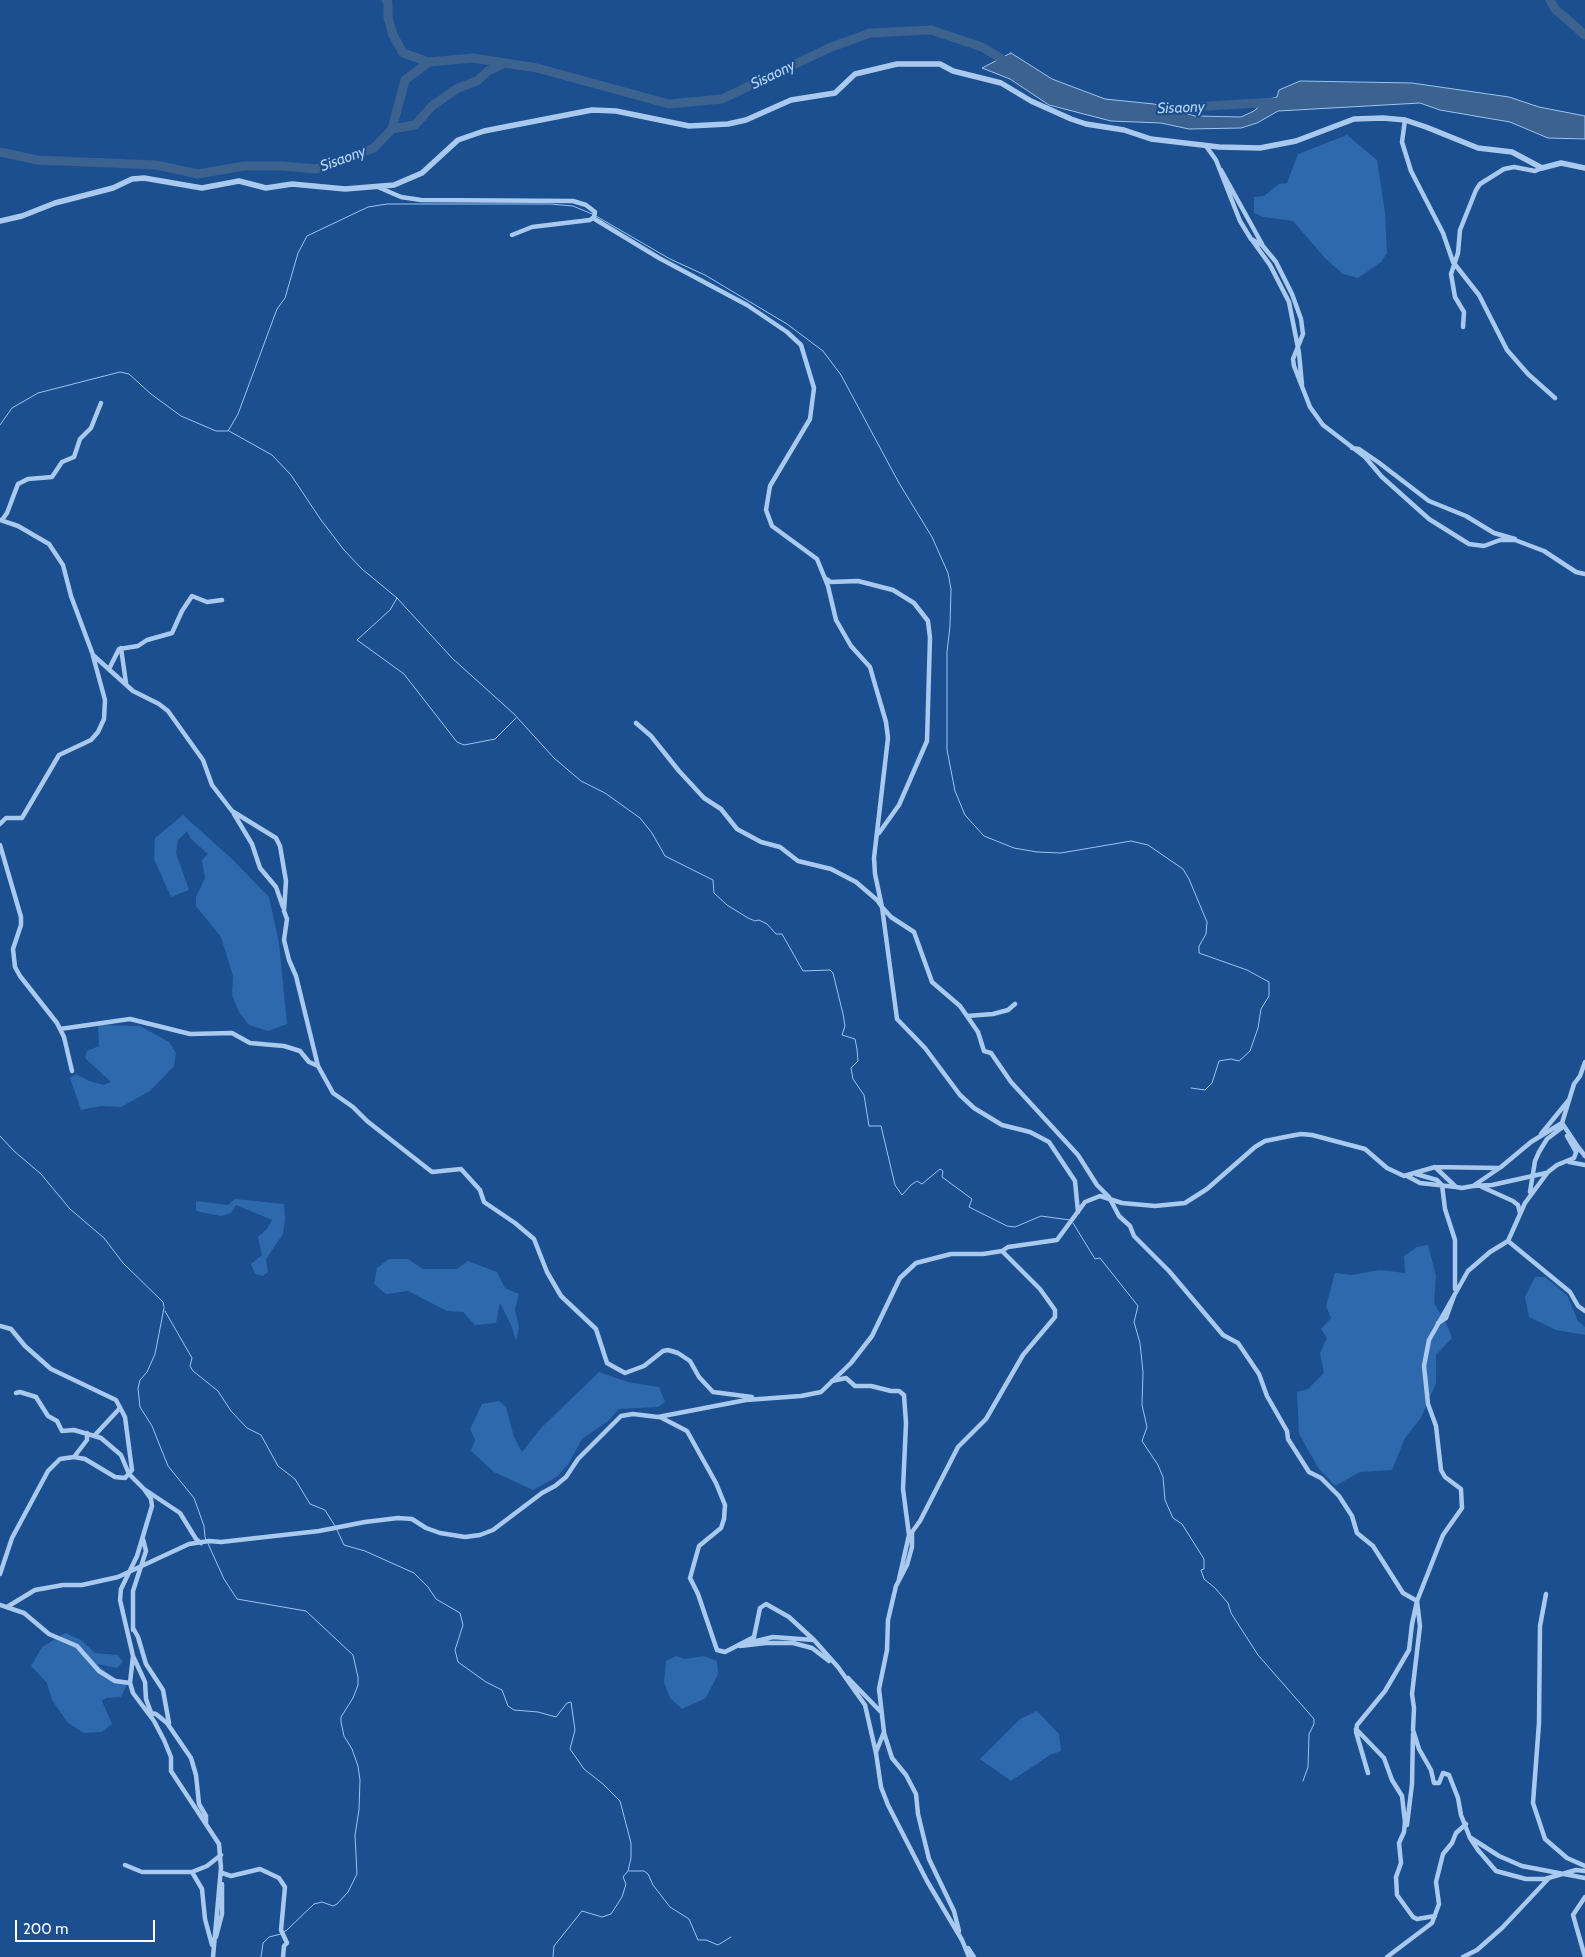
<!DOCTYPE html>
<style>
body{margin:0}
#map{position:relative;width:1585px;height:1957px;overflow:hidden;background:#1b4f8f;font-family:Cabin,sans-serif}
canvas{display:block}
.scale{position:absolute;left:15px;top:1920px;width:140px;height:22px;box-sizing:border-box;border:2px solid #fff;border-top:0;padding-left:6px;font-size:15px;line-height:18px;white-space:nowrap;color:#fff;-webkit-text-stroke:4px #1b4f8f;paint-order:stroke}
</style>
<div id="map">
<canvas width="1585" height="1957"></canvas>
<div class="scale">200 m</div>
</div>
<script>
const ctx = document.querySelector('canvas').getContext('2d');
ctx.lineJoin = 'round';
function fillPath(path, color) {
  ctx.fillStyle = color;
  ctx.fill(path, 'evenodd');
}
function poly(rows) {
  const path = new Path2D();
  for (const r of rows) {
    path.moveTo(r[0], r[1]);
    for (let i = 2; i < r.length; i += 2) path.lineTo(r[i], r[i + 1]);
  }
  return path;
}
function trace(path, color, width, dash) {
  ctx.strokeStyle = color;
  ctx.lineWidth = width;
  ctx.lineCap = dash ? 'butt' : 'round';
  ctx.setLineDash(dash || []);
  ctx.stroke(path);
}
function write(font, color, halo, rows, align = 'center') {
  ctx.font = font + ' Cabin,sans-serif';
  ctx.lineWidth = 4.5;
  ctx.setLineDash([]);
  ctx.textBaseline = 'middle';
  ctx.strokeStyle = halo;
  ctx.fillStyle = color;
  for (const [text, x, y, turn = 0] of rows) {
    ctx.save();
    ctx.translate(x, y);
    ctx.rotate((+turn || 0) * Math.PI / 180);
    ctx.textAlign = isNaN(turn) ? turn : align;
    if (halo) ctx.strokeText(text, 0, 0);
    ctx.fillText(text, 0, 0);
    ctx.restore();
  }
}
const green = poly([
 [1347,135,1377,160,1385,212,1387,253,1381,262,1358,278,1343,274,1325,258,1293,221,1263,217,1254,213,1254,197,1264,196,1279,184,1287,183,1298,154],
 [183,815,231,858,269,897,279,943,287,1024,268,1031,249,1025,239,1012,232,995,233,976,221,937,196,906,196,897,205,878,202,860,208,854,191,839,187,831,178,840,176,853,189,890,171,897,154,859,155,838],
 [98,1025,140,1026,169,1042,176,1053,174,1066,150,1091,121,1107,101,1106,81,1110,70,1078,76,1074,89,1081,104,1085,111,1082,85,1058,87,1051,99,1046],
 [235,1199,284,1204,285,1219,283,1234,266,1259,268,1272,263,1276,255,1274,251,1264,262,1255,258,1237,267,1229,272,1220,236,1205,231,1213,221,1216,196,1211,196,1201,228,1205],
 [1428,1245,1436,1276,1434,1303,1447,1325,1452,1338,1436,1355,1436,1383,1421,1418,1405,1438,1392,1470,1360,1472,1335,1486,1319,1469,1299,1434,1297,1392,1308,1389,1324,1373,1320,1353,1327,1338,1321,1329,1331,1318,1326,1306,1335,1273,1351,1275,1380,1270,1405,1273,1404,1256,1417,1247],
 [389,1259,408,1259,423,1269,457,1269,468,1261,497,1272,505,1288,519,1294,515,1310,519,1327,516,1341,512,1327,500,1303,496,1323,475,1325,463,1312,447,1311,408,1291,386,1294,374,1284,377,1268],
 [1535,1277,1545,1277,1567,1295,1578,1321,1585,1327,1585,1335,1556,1330,1529,1317,1525,1297],
 [599,1372,628,1382,659,1387,665,1402,658,1407,619,1409,608,1421,582,1439,569,1463,558,1476,533,1490,494,1472,471,1451,475,1440,470,1429,482,1404,499,1401,506,1407,514,1437,522,1452,542,1427],
 [65,1633,81,1640,95,1653,118,1655,123,1662,117,1668,97,1664,112,1677,128,1682,121,1697,106,1698,102,1701,112,1724,102,1732,84,1733,68,1723,52,1700,47,1683,31,1666,42,1647],
 [676,1656,684,1659,704,1656,717,1661,718,1674,706,1698,682,1709,670,1698,664,1682,666,1661],
 [1037,1711,1059,1734,1061,1751,1050,1755,1011,1781,980,1759,1020,1719]
]);
const water = poly([
 [1011,53,1052,79,1105,99,1154,104,1195,116,1241,117,1254,111,1266,100,1277,97,1279,90,1300,81,1412,83,1509,97,1539,107,1585,116,1585,139,1548,138,1510,122,1440,110,1420,103,1278,111,1257,123,1241,128,1189,129,1161,123,1111,121,1049,105,1010,79,982,68,1011,53]
]);
const stream = poly([
 [596,216,670,259,705,275,787,324,823,351,841,375,899,483,932,537,948,573,951,589,950,626,947,652,947,750,955,791,965,815,984,836,1014,848,1037,852,1061,853,1131,841,1148,845,1183,869,1189,879,1207,922,1206,934,1199,946,1199,953,1247,970,1269,982,1269,996,1261,1009,1258,1028,1250,1051,1239,1061,1231,1059,1219,1061,1212,1083,1205,1090,1191,1088],
 [0,425,12,408,38,393,120,372,129,374,151,394,181,416,216,431,228,431,238,414,277,309,285,298,298,253,307,236,368,207,387,204,550,204,573,206,592,214],
 [229,431,272,455,291,475,321,520,344,550,362,569,397,598,452,658,514,714,554,758,581,781,605,793,640,818,652,833,665,856,713,880,714,893,727,905,748,918,755,921,759,920,767,924,776,934,782,934,803,971,830,970,833,973,843,1014,845,1026,842,1035,855,1039,857,1049,858,1061,851,1068,853,1079,864,1095,869,1126,881,1126,895,1185,902,1195,911,1185,917,1181,922,1184,940,1169,943,1171,942,1177,972,1199,969,1207,1007,1226,1015,1227,1041,1216,1070,1220],
 [397,598,390,610,357,640,404,674,457,742,464,745,495,739,516,718],
 [0,1136,14,1151,41,1174,70,1209,104,1238,123,1263,163,1302,164,1307],
 [1073,1223,1095,1259,1100,1258,1138,1306,1134,1322,1140,1343,1143,1372,1142,1405,1147,1427,1142,1441,1158,1465,1163,1477,1165,1500,1173,1518,1182,1524,1204,1559,1204,1569,1201,1570,1204,1579,1215,1588,1228,1603,1231,1613,1258,1655,1314,1719,1314,1724,1309,1734,1308,1767,1303,1781],
 [164,1308,155,1354,147,1372,140,1380,138,1388,140,1407,152,1426,168,1466,194,1498,204,1526,205,1537,224,1579,237,1599,306,1611,353,1655,358,1677,358,1685,353,1698,341,1717,341,1722,344,1736,352,1749,358,1766,360,1780,359,1810,355,1835,357,1874,348,1892,337,1904,333,1906,322,1902,314,1904,287,1930,281,1934,269,1937,263,1943,261,1957],
 [165,1311,192,1358,190,1366,193,1371,218,1391,231,1411,247,1428,261,1435,278,1466,295,1479,310,1504,325,1510,335,1526],
 [337,1530,344,1545,365,1551,414,1573,428,1587,436,1599,460,1613,463,1625,455,1650,458,1662,486,1682,502,1690,508,1706,514,1710,538,1712,556,1717,567,1703,571,1702,575,1730,570,1749,584,1769,603,1784,620,1801,631,1843,631,1858,628,1871,623,1877,626,1884,622,1897,611,1914,602,1917,582,1911,554,1946,553,1957],
 [629,1871,644,1871,648,1874,653,1885,670,1907,689,1919,698,1940,706,1940,718,1945,731,1937]
]);
const river = poly([
 [386,0,388,3,388,17,393,35,403,53,429,62],
 [1550,0,1555,9,1585,35],
 [1159,109,1274,102],
 [392,129,415,125,432,106,458,88,477,81,488,71,505,63],
 [0,152,37,160,156,165,198,174,244,166,283,166,316,169,374,148,392,129,405,80,429,62,473,58,537,68,669,104,722,99,829,48,870,33,931,30,982,47,1010,64]
]);
const minor = poly([
 [1405,120,1402,142,1411,171,1443,233,1453,262,1479,295,1507,350,1528,374,1555,398],
 [1206,146,1216,160,1240,221,1251,239,1262,245,1276,262,1292,294,1301,319,1303,334,1293,359,1294,366,1310,407,1323,425,1365,457,1382,477,1429,519,1469,544,1484,546,1500,540,1515,540,1544,551,1576,572,1585,574],
 [1221,170,1262,244],
 [378,187,401,197,421,200,573,201,586,205,595,212,594,217,590,220,532,227,512,235],
 [593,218,659,258,747,305,787,332,801,345,814,388,810,419,770,486,766,510,772,526,817,559,828,586,836,620,851,646,870,667,874,681,886,722,888,738,874,858,875,874,882,907,891,917,914,932,932,982,960,1006,978,1032,984,1051,991,1053,1011,1082,1078,1155,1097,1185,1109,1197,1119,1216,1130,1226,1134,1236,1169,1271,1223,1335,1238,1343,1259,1374,1267,1396,1287,1431,1288,1439,1309,1472,1321,1478,1339,1496,1352,1516,1357,1533,1373,1546,1403,1593,1417,1601,1420,1626,1412,1694,1414,1708,1413,1730,1419,1749,1431,1770,1434,1783,1439,1783,1443,1773,1449,1775,1458,1798,1461,1815,1470,1838,1478,1850,1496,1871,1526,1879,1545,1879,1576,1870,1585,1871],
 [1252,240,1270,265,1289,302,1299,353,1302,385],
 [1463,327,1464,312,1455,297,1451,274,1458,253,1460,230,1476,190,1480,184,1504,169,1514,167,1535,171,1542,168],
 [1352,448,1359,449,1378,462,1429,501,1466,516,1494,533,1515,539],
 [0,520,18,526,49,544,63,565,71,596,93,655,133,691,159,704,168,711,203,760,212,785,232,811,276,838,280,846,286,881,284,911,287,919,284,940,289,960,296,976,318,1066,333,1093,353,1107,367,1121,432,1172,461,1169,480,1190,484,1202,515,1223,534,1239,547,1272,561,1296,596,1329,607,1363,625,1373,644,1366,663,1351,668,1350,678,1353,690,1361,699,1377,713,1392,752,1397],
 [2,520,7,513,18,484,28,479,52,477,62,462,74,457,80,439,91,428,101,403],
 [825,578,831,582,858,581,893,590,914,603,928,621,930,638,927,741,899,805,879,833],
 [121,648,126,683],
 [109,669,119,649,138,646,147,640,172,633,182,611,192,596,207,602,222,600],
 [636,723,651,736,679,771,704,798,721,809,737,829,761,842,780,847,798,861,831,869,856,882,877,900,882,907,897,1019,925,1048,960,1095,974,1108,1002,1125,1030,1132,1049,1142,1075,1181,1078,1212],
 [234,814,252,844,260,868,276,887,283,907],
 [0,824,6,818,22,818,59,755,91,740,98,732,104,719,105,700,93,656],
 [0,845,21,917,21,925,13,949,15,967,20,976,57,1023,64,1037,72,1071],
 [967,1016,993,1014,1008,1010,1015,1004],
 [60,1029,130,1019,190,1034,232,1033,250,1043,284,1046,300,1051,309,1062,318,1066],
 [1541,1134,1568,1101],
 [1567,1136,1576,1152],
 [1578,1147,1585,1156],
 [1569,1162,1585,1165],
 [1435,1167,1499,1168],
 [1416,1174,1437,1180,1442,1185,1445,1209,1455,1240,1455,1289],
 [1407,1176,1420,1183,1456,1187],
 [1473,1186,1492,1185,1546,1173],
 [1482,1187,1513,1201,1518,1205,1520,1213],
 [1530,1192,1535,1161,1539,1152,1547,1139,1564,1126],
 [1508,1241,1570,1292,1578,1306,1585,1311],
 [1438,1323,1446,1318,1454,1296],
 [832,1381,846,1378,855,1386,871,1386,891,1391,899,1391,904,1395,906,1423,903,1489,909,1535,899,1579],
 [16,1393,20,1392,36,1397,48,1416,57,1421,62,1431,74,1430,101,1438,121,1455,129,1474,144,1489,180,1513,196,1539,201,1543],
 [660,1417,687,1431,716,1483,725,1505,724,1519,721,1528,699,1546,690,1578,698,1594,717,1650,725,1652,754,1637,760,1608,766,1604,789,1617,814,1640,838,1667,865,1705,876,1753,881,1787,888,1805,927,1881,962,1940,969,1957],
 [95,1435,120,1408],
 [74,1457,87,1440,87,1433],
 [144,1489,151,1499,152,1506,137,1556,121,1589,120,1600,133,1656,130,1683,133,1693,154,1721,164,1740,171,1757,171,1771,219,1844,221,1868,213,1957],
 [0,1574,12,1538,48,1471,60,1459,74,1457,85,1459,115,1477,125,1478,132,1470,125,1417,116,1400,51,1369,25,1346,11,1329,0,1326],
 [1546,1594,1540,1626,1539,1723,1533,1803,1545,1839,1567,1858,1585,1866],
 [0,1605,24,1613,49,1634,77,1646,99,1671,115,1681,130,1683],
 [7,1607,35,1590,63,1585,82,1585,118,1577,189,1544,209,1541,221,1542,319,1531,365,1522,398,1518,412,1519,426,1528,440,1533,465,1537,480,1535,493,1530,542,1493,555,1486,566,1477,578,1459,621,1416,633,1414,658,1417,746,1400,801,1396,821,1392,851,1363,872,1336,900,1278,916,1263,951,1254,983,1254,1002,1251,1008,1247,1057,1240,1085,1202,1100,1196,1122,1203,1155,1206,1185,1203,1207,1189,1255,1147,1265,1141,1290,1136,1301,1134,1312,1135,1365,1149,1387,1168,1404,1176,1435,1167,1456,1187,1462,1188,1473,1186,1501,1167,1531,1142,1562,1123],
 [133,1628,138,1637,146,1664,163,1690,169,1723],
 [133,1630,133,1591,146,1551,143,1539],
 [748,1643,773,1637,814,1640],
 [740,1646,766,1643,793,1643,812,1648,829,1661],
 [133,1656,145,1682,146,1699,152,1715],
 [848,1678,880,1711],
 [151,1713,156,1714,167,1723,191,1758,196,1775,199,1804,206,1816,206,1823],
 [1356,1729,1384,1758,1392,1780,1402,1796,1405,1822,1404,1832,1399,1843,1401,1863,1396,1877,1397,1895,1413,1917,1417,1919,1435,1916],
 [884,1733,892,1758,906,1775,916,1794,918,1814,929,1859,954,1911,959,1931],
 [876,1752,884,1732,879,1689,887,1650,888,1620,896,1586,907,1565,912,1547,912,1532,920,1521,958,1447,986,1419,1023,1355,1055,1317,1055,1310,1040,1289,1002,1251],
 [1368,1773,1356,1732,1357,1725,1385,1691,1409,1650,1412,1624,1417,1601,1443,1535,1462,1508,1461,1489,1445,1477,1441,1470,1436,1426,1428,1404,1424,1366,1429,1340,1468,1271,1490,1252,1508,1241,1525,1203,1548,1172,1557,1165,1574,1158,1578,1147,1562,1123,1574,1084,1580,1076,1585,1062],
 [1407,1825,1412,1784,1413,1734],
 [1471,1838,1499,1856,1522,1866,1585,1878],
 [125,1865,142,1872,192,1872,207,1866,221,1855],
 [192,1872,202,1889,205,1919,212,1945],
 [222,1873,231,1876,260,1869,279,1878,285,1887,281,1930,287,1943,284,1946,283,1957],
 [1585,1897,1573,1915,1585,1957],
 [216,1937,222,1914,222,1884],
 [968,1948,974,1957],
 [1387,1957,1432,1923,1439,1904,1436,1882,1443,1854,1452,1843,1456,1833,1466,1824],
 [1463,1957,1477,1950,1502,1928,1548,1879]
]);
const tertiary = poly([
 [0,221,22,216,55,203,113,188,132,179,144,178,202,188,239,181,266,188,292,184,345,189,394,185,422,173,458,140,484,131,592,110,616,111,689,126,728,124,746,120,791,100,835,93,855,74,897,64,940,64,953,71,1001,83,1031,101,1071,119,1086,124,1124,130,1151,139,1219,147,1260,148,1296,141,1354,119,1383,118,1405,120,1426,127,1478,148,1512,152,1542,168,1561,163,1585,168]
]);
const waterNames = [
 ["Sisaony",773,75,-26],
 ["Sisaony",1181,108,-2],
 ["Sisaony",343,159,-20]
];
fillPath(green, '#2e69ad');
fillPath(water, '#3c6290');
trace(water, '#9cc4f0', 1);
trace(stream, '#9cc4f0', 1);
trace(river, '#3c6290', 9);
trace(minor, '#a9c9ee', 4.5);
trace(tertiary, '#a9c9ee', 5.5);
write('italic 15px', '#b5d3f5', '#1b4f8f', waterNames);
</script>
